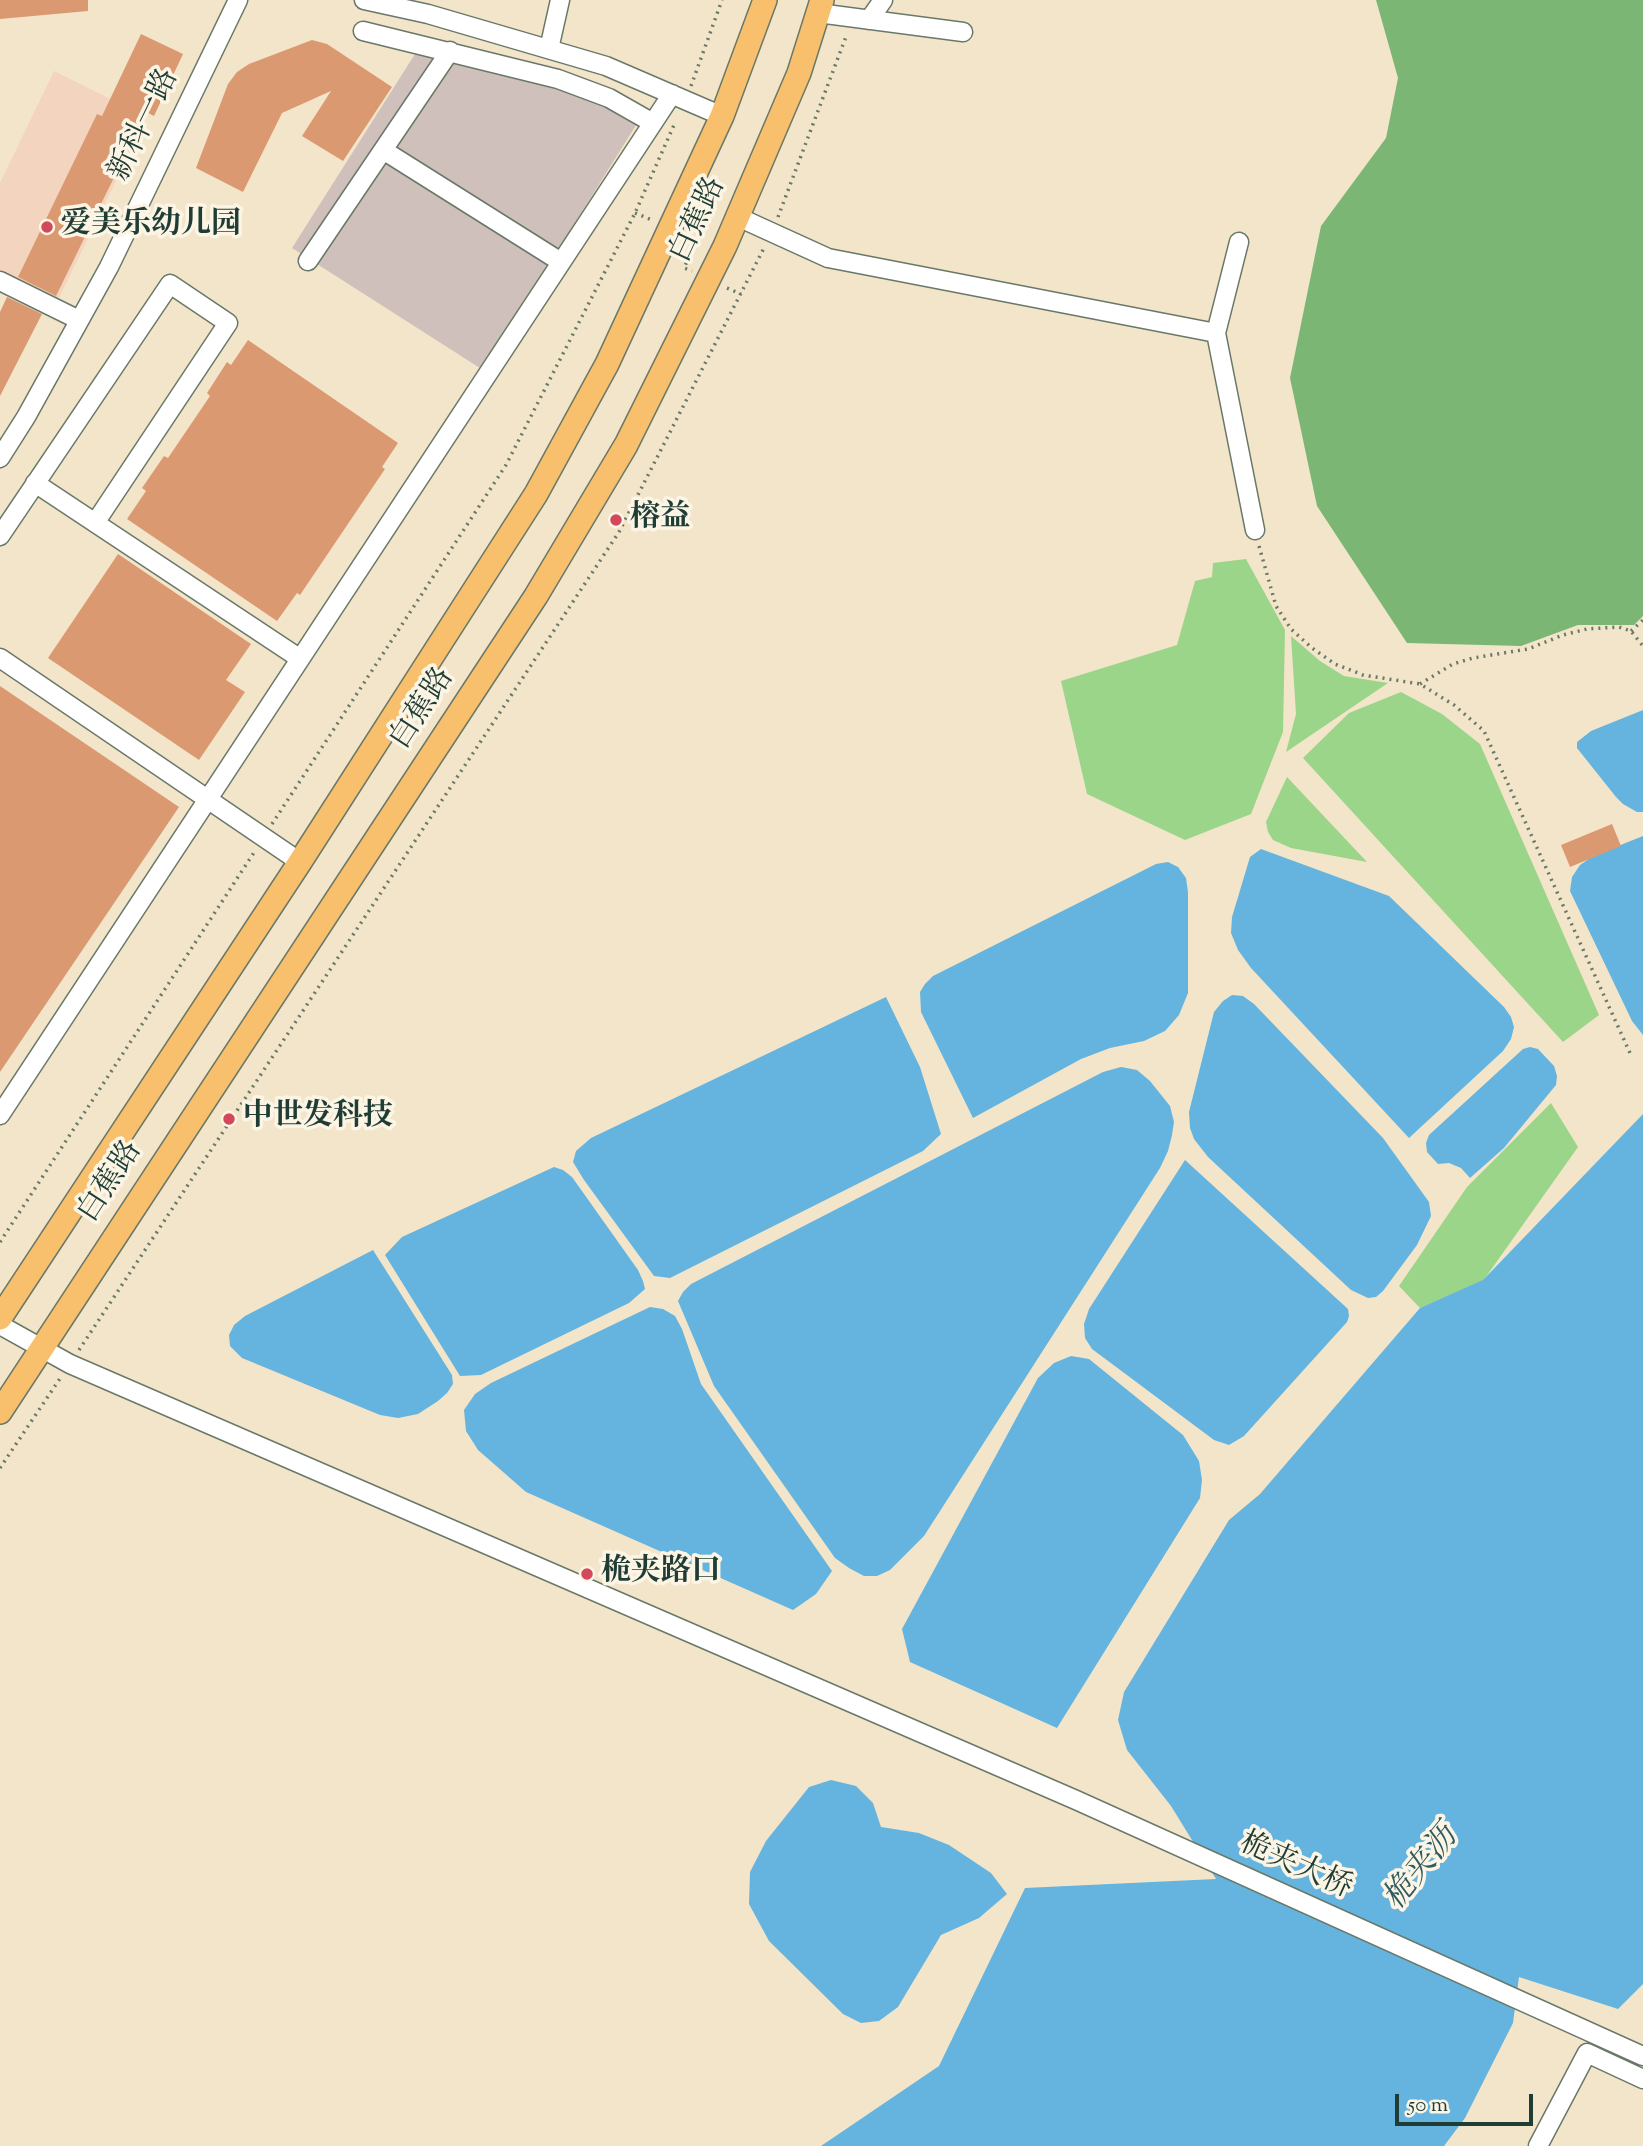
<!DOCTYPE html>
<meta charset="utf-8">
<style>
body{margin:0}
#map{position:relative;width:1643px;height:2146px;overflow:hidden;background:#f3e5c9;font-family:"Sorts Mill Goudy",serif}
canvas{display:block}
.scale{position:absolute;left:1395px;top:2094px;width:138px;height:32px;box-sizing:border-box;border:4px solid #1f3d34;border-top:0;padding-left:9px;font-size:21px;line-height:24px;white-space:nowrap;color:#1f3d34;-webkit-text-stroke:5px #fcf5e5;paint-order:stroke}
</style>
<div id="map">
<canvas width="1643" height="2146"></canvas>
<div class="scale">50 m</div>
</div>
<script>
const ctx = document.querySelector('canvas').getContext('2d');
ctx.lineJoin = 'round';
function fillPath(path, color) {
  ctx.fillStyle = color;
  ctx.fill(path, 'evenodd');
}
function poly(rows) {
  const path = new Path2D();
  for (const r of rows) {
    path.moveTo(r[0], r[1]);
    for (let i = 2; i < r.length; i += 2) path.lineTo(r[i], r[i + 1]);
  }
  return path;
}
function trace(path, color, width, dash) {
  ctx.strokeStyle = color;
  ctx.lineWidth = width;
  ctx.lineCap = dash ? 'butt' : 'round';
  ctx.setLineDash(dash || []);
  ctx.stroke(path);
}
function write(font, color, halo, rows, align = 'center') {
  ctx.font = font + ' "Sorts Mill Goudy","Noto Serif SC",serif';
  ctx.lineWidth = 7;
  ctx.setLineDash([]);
  ctx.textBaseline = 'middle';
  ctx.strokeStyle = halo;
  ctx.fillStyle = color;
  for (const [text, x, y, turn = 0] of rows) {
    ctx.save();
    ctx.translate(x, y);
    ctx.rotate((+turn || 0) * Math.PI / 180);
    ctx.textAlign = isNaN(turn) ? turn : align;
    if (halo) ctx.strokeText(text, 0, 0);
    ctx.fillText(text, 0, 0);
    ctx.restore();
  }
}
const built = poly([
 [54,71,147,117,58,300,0,272,0,183]
]);
const industrial = poly([
 [415,54,527,80,584,97,638,122,483,370,292,248]
]);
const green = poly([
 [1246,559,1285,630,1283,732,1251,814,1185,840,1087,794,1061,681,1177,645,1195,581,1212,577,1213,563],
 [1291,636,1320,661,1344,676,1388,683,1286,752,1296,714],
 [1401,692,1442,714,1480,744,1599,1015,1563,1042,1303,758,1349,713],
 [1287,777,1367,862,1291,848,1273,840,1268,832,1266,822],
 [1551,1103,1578,1147,1483,1281,1420,1308,1399,1286,1467,1187]
]);
const forest = poly([
 [1376,0,1643,0,1643,616,1634,625,1578,625,1521,646,1407,643,1317,506,1290,378,1321,226,1386,138,1398,78]
]);
const water = poly([
 [1643,710,1643,812,1637,812,1623,804,1616,797,1577,748,1577,742,1591,731],
 [1643,836,1643,1035,1632,1021,1570,891,1572,877,1580,865,1593,856],
 [1261,849,1389,896,1504,1007,1511,1017,1514,1027,1511,1039,1503,1051,1409,1138,1251,968,1238,950,1231,933,1232,917,1250,857],
 [1168,862,1178,867,1186,878,1188,892,1188,993,1179,1015,1165,1031,1144,1041,1110,1048,1081,1059,973,1118,921,1012,920,992,925,984,933,976,1156,864],
 [1232,995,1243,996,1254,1004,1383,1138,1429,1202,1431,1216,1417,1245,1383,1291,1376,1297,1368,1298,1351,1290,1208,1157,1194,1139,1190,1128,1189,1112,1214,1012,1223,1001],
 [886,997,920,1067,941,1134,923,1151,670,1278,654,1276,584,1180,573,1162,576,1151,591,1138],
 [1530,1047,1538,1049,1554,1066,1557,1076,1556,1085,1504,1148,1470,1178,1461,1168,1449,1163,1438,1164,1427,1152,1426,1143,1429,1135,1523,1049],
 [1121,1067,1137,1070,1150,1081,1170,1106,1174,1122,1172,1135,1168,1151,1160,1168,924,1536,890,1570,877,1576,864,1576,849,1568,835,1558,714,1386,678,1301,683,1292,691,1284,1103,1072],
 [1643,1114,1643,1984,1618,2009,1519,1977,1513,2023,1465,2118,1444,2146,821,2146,939,2066,1025,1888,1216,1879,1171,1806,1127,1750,1118,1720,1124,1692,1229,1520,1260,1494,1420,1308,1483,1280],
 [1185,1160,1348,1309,1349,1316,1347,1322,1244,1436,1229,1445,1214,1440,1092,1349,1085,1338,1084,1324,1089,1309],
 [554,1167,563,1170,572,1177,638,1270,643,1281,645,1289,629,1303,481,1375,460,1376,385,1255,402,1237],
 [373,1250,452,1375,453,1384,447,1393,438,1401,418,1414,398,1418,380,1415,242,1358,230,1346,229,1335,234,1325,245,1316],
 [650,1307,663,1309,675,1316,682,1329,701,1384,832,1571,816,1594,793,1610,526,1492,478,1450,466,1431,464,1410,475,1394,491,1383],
 [1071,1356,1089,1359,1183,1435,1199,1461,1202,1480,1200,1498,1057,1728,910,1662,902,1629,1038,1378,1054,1363],
 [831,1780,856,1786,873,1803,881,1827,919,1833,949,1845,991,1873,1007,1894,979,1918,941,1935,898,2007,879,2021,861,2023,843,2014,769,1941,749,1904,750,1872,766,1841,809,1787]
]);
const building = poly([
 [0,0,88,0,88,11,0,19],
 [141,34,183,54,154,116,146,112,56,296,18,277,97,114,102,116],
 [312,40,327,44,392,87,343,161,302,136,331,91,282,113,243,192,196,168,228,84,237,72,249,64],
 [7,297,42,314,0,396,0,312],
 [248,340,398,443,382,467,385,469,300,595,297,593,277,621,127,519,146,491,142,488,164,456,168,458,210,396,207,393,227,362,231,365],
 [118,554,251,644,226,680,245,692,199,760,48,658],
 [0,686,179,807,0,1072],
 [1612,824,1621,846,1570,867,1561,845]
]);
const path = poly([
 [691,86,722,0],
 [635,213,652,220],
 [778,217,847,34],
 [688,236,697,240,684,268,692,271],
 [727,288,741,294],
 [1259,546,1276,606,1291,629,1312,648,1335,664,1363,675,1420,684,1454,705,1484,731,1630,1053],
 [1631,631,1643,620],
 [1420,684,1453,664,1473,658,1528,649,1563,635,1587,629,1619,627,1631,631,1643,646],
 [272,824,506,465,635,213,674,125],
 [0,1242,255,851],
 [79,1350,619,532,765,246],
 [0,1468,61,1377]
]);
const minor = poly([
 [364,0,428,14,606,66,722,116],
 [818,13,963,32],
 [869,20,883,0],
 [363,31,558,79,609,98,653,123],
 [549,49,560,0],
 [383,150,561,262],
 [738,217,828,258,1216,333],
 [1239,242,1216,333,1255,530],
 [308,261,450,51],
 [0,281,79,320],
 [0,458,26,417,109,267,238,0],
 [35,483,299,658],
 [0,536,170,284,228,323,95,523],
 [0,658,300,862],
 [0,1115,672,94],
 [0,1325,70,1364,1076,1800,1643,2056],
 [1538,2146,1587,2053,1643,2079]
]);
const major = poly([
 [0,1318,300,862,536,494,607,364,722,116,765,0],
 [0,1412,536,596,626,445,725,246,799,73,822,0]
]);
const markers = [
 [47,227,7,"#d1495b"],
 [616,520,7,"#d1495b"],
 [229,1119,7,"#d1495b"],
 [587,1574,7,"#d1495b"]
];
const streetNames = [
 ["新科一路",146,126,-64],
 ["白蕉路",700,221,-65],
 ["白蕉路",424,710,-57],
 ["白蕉路",112,1183,-57],
 ["桅夹大桥",1295,1868,24]
];
const poiNames = [
 ["爱美乐幼儿园",61,227],
 ["榕益",630,520],
 ["中世发科技",243,1119],
 ["桅夹路口",601,1574]
];
const waterNames = [
 ["桅夹沥",1423,1870,-51]
];
fillPath(built, '#f3d4bf');
fillPath(industrial, '#cfc0bb');
fillPath(green, '#9bd589');
fillPath(forest, '#7cb675');
fillPath(water, '#64b4df');
fillPath(building, '#db9971');
trace(minor, '#697868', 21);
trace(major, '#697868', 26);
trace(path, '#697868', 3.5, [2, 5]);
trace(minor, '#fff', 18);
trace(major, '#f8bf6c', 23);
for (const [x, y, r, color] of markers) {
  const dot = new Path2D();
  dot.arc(x, y, r, 0, 2 * Math.PI);
  ctx.fillStyle = color;
  ctx.fill(dot);
  trace(dot, '#fcf5e5', 2.5);
}
write('30px', '#1f3d34', '#fcf5e5', streetNames);
write('bold 30px', '#1f3d34', '#fcf5e5', poiNames, 'left');
write('italic 32px', '#305b5f', '#fcf5e5', waterNames);
</script>
